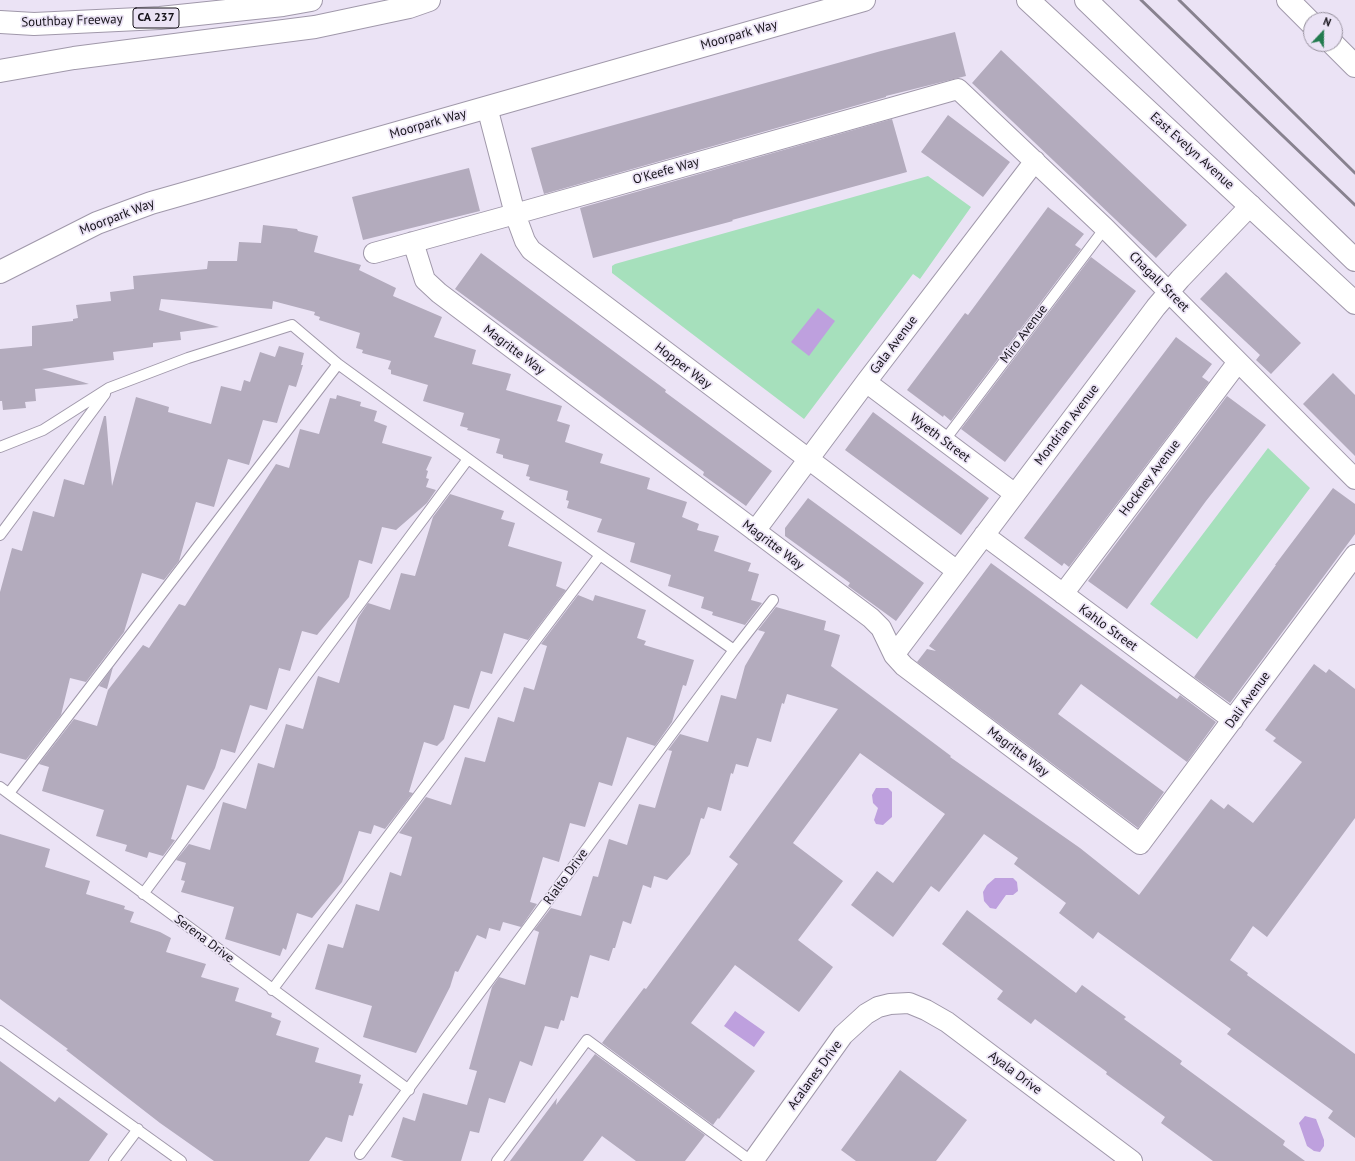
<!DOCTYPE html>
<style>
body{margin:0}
#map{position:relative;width:1355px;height:1161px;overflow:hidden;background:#ebe3f5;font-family:"PT Sans",sans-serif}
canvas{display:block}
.north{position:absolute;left:1303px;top:12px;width:40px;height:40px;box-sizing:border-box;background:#ebe3f5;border:1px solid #96909d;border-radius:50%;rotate:22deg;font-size:11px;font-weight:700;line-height:16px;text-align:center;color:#16131a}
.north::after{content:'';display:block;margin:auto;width:14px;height:18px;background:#237b4f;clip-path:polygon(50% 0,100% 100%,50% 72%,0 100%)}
</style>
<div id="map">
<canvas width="1355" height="1161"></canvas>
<div class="north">N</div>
</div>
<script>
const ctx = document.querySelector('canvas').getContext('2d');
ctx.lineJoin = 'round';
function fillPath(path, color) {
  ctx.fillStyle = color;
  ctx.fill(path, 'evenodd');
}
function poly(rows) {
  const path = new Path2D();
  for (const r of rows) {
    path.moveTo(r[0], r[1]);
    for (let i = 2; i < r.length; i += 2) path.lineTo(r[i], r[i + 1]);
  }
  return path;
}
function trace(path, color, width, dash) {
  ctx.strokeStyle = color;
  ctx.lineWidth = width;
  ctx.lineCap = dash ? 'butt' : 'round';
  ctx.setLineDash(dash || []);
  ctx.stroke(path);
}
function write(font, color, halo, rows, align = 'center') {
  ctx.font = font + ' "PT Sans",sans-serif';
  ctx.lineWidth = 3.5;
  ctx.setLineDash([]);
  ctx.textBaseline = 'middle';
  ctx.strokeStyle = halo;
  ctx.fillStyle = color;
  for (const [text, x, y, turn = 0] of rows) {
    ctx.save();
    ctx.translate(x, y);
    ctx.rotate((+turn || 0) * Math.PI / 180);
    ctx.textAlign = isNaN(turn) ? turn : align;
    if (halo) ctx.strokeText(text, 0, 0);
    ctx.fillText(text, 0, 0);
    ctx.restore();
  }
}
const green = poly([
 [928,176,971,207,920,279,913,274,804,419,612,273,612,266,615,264],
 [1268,448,1310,488,1197,639,1150,604]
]);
const water = poly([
 [818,308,835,321,809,356,791,342],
 [876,788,888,788,892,792,892,817,883,825,876,824,874,820,878,808,873,803,872,795],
 [995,878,1013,878,1017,882,1018,891,1013,895,1006,895,996,909,990,908,984,901,983,892,987,885],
 [735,1011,765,1032,754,1047,724,1026],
 [1305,1116,1316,1119,1324,1140,1324,1146,1320,1152,1314,1151,1307,1146,1299,1123]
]);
const building = poly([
 [955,32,966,76,886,96,886,97,544,194,531,148,881,51],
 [1001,50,1187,225,1156,258,972,83],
 [948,115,1010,162,983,197,921,152],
 [892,119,907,172,732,220,733,221,593,258,580,208],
 [469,168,480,211,363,240,352,197],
 [1048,207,1084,234,1075,245,1081,249,951,421,944,415,943,417,907,390,965,313,968,315],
 [263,225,297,229,298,231,318,236,314,252,361,265,359,270,396,288,393,296,442,317,434,337,476,350,472,364,511,374,506,390,562,406,557,421,570,425,565,442,603,454,600,463,650,478,647,489,687,502,682,517,699,524,697,530,719,536,714,551,751,563,748,571,759,574,751,600,762,603,745,625,712,615,713,612,701,608,704,597,668,586,671,575,630,562,635,543,597,532,602,519,567,508,569,501,566,500,568,491,529,480,530,477,526,476,529,465,503,458,503,455,496,453,500,439,467,430,468,428,460,426,464,413,423,401,428,385,391,374,391,370,388,369,391,361,362,353,363,350,356,348,360,333,319,320,320,317,314,315,315,312,273,301,272,309,161,299,159,310,219,327,180,332,181,340,153,343,153,347,113,352,114,360,42,369,89,384,35,389,36,401,25,402,26,408,3,410,2,401,0,401,0,349,32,346,32,326,73,321,73,319,78,318,76,305,111,301,110,292,134,289,133,276,207,269,208,261,237,261,239,242,261,243],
 [481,253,666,390,665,392,772,471,746,506,703,475,704,472,455,289],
 [1091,257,1136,291,1005,462,961,429],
 [1226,272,1301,343,1271,374,1256,360,1260,355,1200,299],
 [1176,337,1212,364,1202,377,1209,382,1069,567,1064,563,1062,566,1024,538],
 [279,346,304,353,301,365,303,365,296,387,289,385,277,423,263,420,249,465,228,459,214,507,196,502,179,561,164,580,142,573,124,632,86,682,70,678,61,715,26,760,0,753,0,592,12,548,22,551,33,511,54,517,64,479,84,485,104,416,106,416,112,486,136,397,169,407,168,412,211,424,221,386,241,391,244,380,250,382,260,352,275,357],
 [1333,373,1355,395,1355,456,1303,404],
 [337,395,361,402,360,406,377,411,374,421,387,426,382,443,432,457,426,470,428,471,426,478,429,479,426,487,436,490,427,503,396,530,382,527,372,564,359,560,349,597,317,635,302,631,290,671,279,668,267,710,250,705,235,753,221,749,215,768,204,790,187,785,171,839,175,840,163,856,149,852,147,858,125,851,127,845,96,836,104,810,42,791,49,767,39,764,74,719,97,726,108,690,143,645,149,648,179,604,185,606,276,464,289,468,300,429,319,434,330,398,336,399],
 [1227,396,1266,425,1206,501,1127,609,1088,581],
 [873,412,989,498,961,535,845,450],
 [1333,488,1355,504,1355,534,1230,703,1194,677,1276,565,1275,565],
 [450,494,504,511,501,519,515,523,508,546,562,562,556,586,566,590,528,640,504,633,492,674,481,671,469,709,454,705,444,739,437,746,424,742,409,792,413,793,385,829,374,825,371,834,359,831,342,882,312,918,297,913,286,950,283,948,280,956,225,939,234,907,181,892,185,881,181,880,186,863,176,860,189,844,210,850,223,802,246,809,258,763,274,768,286,724,303,729,318,676,339,683,358,618,368,603,390,610,401,573,415,576,433,517],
 [808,498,924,583,896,621,848,586,850,583,785,536,785,528],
 [991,563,1177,699,1180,695,1216,722,1187,762,1081,684,1058,714,1164,792,1138,828,917,662,927,649,936,651,929,646],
 [578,595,593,601,595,595,646,610,637,638,646,641,644,645,694,660,686,686,683,685,672,722,655,746,627,737,612,786,599,782,585,827,570,823,559,862,543,857,530,902,537,904,521,927,503,922,500,931,489,928,486,939,477,935,458,972,455,971,450,987,416,1053,363,1037,372,1006,315,989,328,944,343,948,356,904,379,911,390,872,401,876,412,837,399,833,426,797,451,805,465,757,485,762,498,717,514,722,524,687,534,690,547,646,541,644],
 [776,607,826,621,824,630,840,635,831,666,951,756,950,757,1080,848,1139,895,1211,799,1224,809,1228,804,1253,823,1302,762,1273,741,1276,738,1265,730,1314,664,1326,673,1329,669,1355,689,1355,818,1267,937,1253,926,1230,960,1248,973,1247,975,1355,1054,1355,1138,1328,1118,1333,1111,1227,1034,1231,1029,1098,932,1093,939,1059,913,1066,903,1014,864,1018,858,984,834,939,892,931,886,893,937,851,905,877,871,893,883,945,814,860,753,793,843,843,881,798,940,833,967,799,1012,735,965,691,1023,755,1071,719,1119,718,1118,713,1125,602,1043,644,988,646,989,738,864,729,857,838,709,787,694,784,704,782,703,771,742,757,738,748,767,736,764,733,774,731,773,721,811,708,807,704,819,701,818,690,854,667,880,654,876,651,888,643,885,631,924,623,921,615,948,613,948,609,961,590,955,578,998,571,996,564,1021,561,1020,558,1029,545,1026,532,1066,520,1061,505,1103,489,1098,479,1133,470,1131,461,1161,404,1161,391,1157,403,1117,415,1121,423,1093,467,1105,477,1071,469,1069,492,987,499,977,525,985,539,932,534,930,551,908,581,916,593,876,598,877,609,839,627,845,639,804,655,808,672,751,668,750,680,734,708,742,721,695,736,699,745,666,765,632,758,630],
 [113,667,107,689,99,686],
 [0,834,50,849,45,867,90,881,86,894,125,906,124,909,134,912,130,922,160,932,171,938,166,952,206,964,201,977,239,988,235,1001,272,1013,271,1017,281,1021,276,1035,319,1048,315,1062,361,1075,359,1083,363,1084,353,1116,349,1115,342,1142,326,1137,309,1161,214,1161,160,1123,66,1050,68,1049,0,999],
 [967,910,1076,993,1082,985,1126,1017,1124,1019,1182,1061,1180,1064,1285,1141,1283,1145,1305,1161,1213,1161,1161,1123,1165,1117,1106,1074,1107,1072,1035,1019,1031,1024,997,999,1003,991,942,944],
 [595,1054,705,1135,685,1161,636,1161,602,1136,583,1161,510,1161,557,1098,556,1105],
 [0,1061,55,1102,59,1097,108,1134,89,1161,0,1161],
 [900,1070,967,1120,936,1161,856,1161,841,1150]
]);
const service = poly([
 [944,441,1105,228],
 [0,447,43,430,109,388,188,358,292,325,338,364,600,555,734,650],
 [0,535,105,394],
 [0,787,409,1090],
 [9,793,338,364],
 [143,894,468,459],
 [272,990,600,555],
 [0,1031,181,1161],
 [360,1154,734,650,773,600],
 [114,1161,138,1129],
 [497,1161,587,1040,751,1161]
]);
const minor = poly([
 [487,107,515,214,525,241,531,250,957,571],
 [413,242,425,280,439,293,871,618,881,628,894,655,904,666,1140,844,1355,555],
 [374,253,515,214,958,89,1105,228,1355,479],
 [866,382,1015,494],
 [755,531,866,382,1035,161],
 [984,535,1233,720],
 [1063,594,1238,362],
 [894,655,1156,307,1180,279,1251,205],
 [753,1161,843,1035,866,1014,878,1007,890,1004,909,1003,926,1010,947,1022,1132,1161]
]);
const tertiary = poly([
 [0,272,97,223,151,203,864,0]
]);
const secondary = poly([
 [1028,0,1355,303],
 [1086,0,1355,260]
]);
const trunk = poly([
 [1288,0,1311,23],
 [1333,44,1355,66]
]);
const motorway = poly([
 [0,22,34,24,160,18,283,5,311,0],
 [0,71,74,58,315,27,409,7,429,0]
]);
const rail = poly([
 [1141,0,1355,205],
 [1179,0,1355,173]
]);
const shields = [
 [156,18,46]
];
const shieldNames = [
 ["CA 237",156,18]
];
const streetNames = [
 ["Southbay Freeway",72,21,-2],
 ["Moorpark Way",739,35,-16],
 ["Moorpark Way",428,124,-16],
 ["East Evelyn Avenue",1192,151,42],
 ["O'Keefe Way",666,171,-16],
 ["Moorpark Way",117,217,-21],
 ["Chagall Street",1159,282,45],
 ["Miro Avenue",1024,334,-53],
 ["Gala Avenue",894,345,-53],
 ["Magritte Way",514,350,37],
 ["Hopper Way",683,366,37],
 ["Mondrian Avenue",1067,425,-53],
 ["Wyeth Street",940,438,37],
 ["Hockney Avenue",1150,478,-53],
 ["Magritte Way",773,545,37],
 ["Kahlo Street",1108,628,36],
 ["Dali Avenue",1248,700,-54],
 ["Magritte Way",1018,752,37],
 ["Rialto Drive",566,877,-54],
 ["Serena Drive",204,939,37],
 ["Ayala Drive",1015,1073,37],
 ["Acalanes Drive",815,1075,-54]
];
fillPath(green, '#a6e0bc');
fillPath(water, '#bea0de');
fillPath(building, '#b3abbd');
trace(service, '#a098aa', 12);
trace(minor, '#a098aa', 22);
trace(tertiary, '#a098aa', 24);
trace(secondary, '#a098aa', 24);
trace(trunk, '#a098aa', 24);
trace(motorway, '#a098aa', 24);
trace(service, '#fff', 10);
trace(minor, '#fff', 20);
trace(tertiary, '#fff', 22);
trace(secondary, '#fff', 22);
trace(trunk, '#fff', 22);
trace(motorway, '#fff', 22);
trace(rail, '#88828f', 3);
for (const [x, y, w] of shields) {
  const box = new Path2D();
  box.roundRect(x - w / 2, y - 10, w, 20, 3);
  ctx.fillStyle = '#ebe3f5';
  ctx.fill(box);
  trace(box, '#16131a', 1);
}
write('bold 12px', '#16131a', null, shieldNames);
write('13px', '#16131a', '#ebe3f5', streetNames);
</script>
